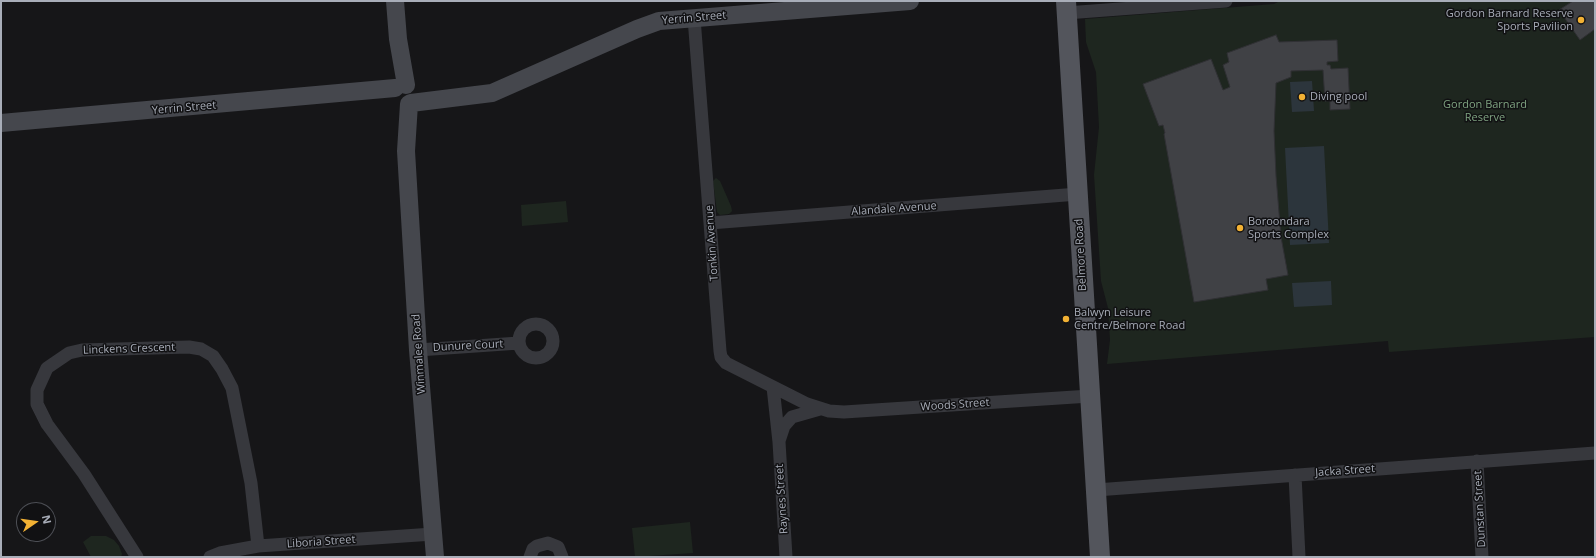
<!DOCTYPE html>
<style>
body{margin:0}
#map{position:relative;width:1596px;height:558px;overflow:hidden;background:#161618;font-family:"Open Sans",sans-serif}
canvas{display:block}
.frame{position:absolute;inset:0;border:2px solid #a8adb8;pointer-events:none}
.north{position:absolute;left:16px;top:502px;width:40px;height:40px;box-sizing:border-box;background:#111113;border:1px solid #4d4f55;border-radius:50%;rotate:77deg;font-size:11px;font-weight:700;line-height:16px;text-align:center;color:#a8adb8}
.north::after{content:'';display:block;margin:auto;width:14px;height:18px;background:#f2b134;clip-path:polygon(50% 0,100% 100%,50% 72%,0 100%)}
</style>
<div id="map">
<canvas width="1596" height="558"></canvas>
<div class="frame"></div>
<div class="north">N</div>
</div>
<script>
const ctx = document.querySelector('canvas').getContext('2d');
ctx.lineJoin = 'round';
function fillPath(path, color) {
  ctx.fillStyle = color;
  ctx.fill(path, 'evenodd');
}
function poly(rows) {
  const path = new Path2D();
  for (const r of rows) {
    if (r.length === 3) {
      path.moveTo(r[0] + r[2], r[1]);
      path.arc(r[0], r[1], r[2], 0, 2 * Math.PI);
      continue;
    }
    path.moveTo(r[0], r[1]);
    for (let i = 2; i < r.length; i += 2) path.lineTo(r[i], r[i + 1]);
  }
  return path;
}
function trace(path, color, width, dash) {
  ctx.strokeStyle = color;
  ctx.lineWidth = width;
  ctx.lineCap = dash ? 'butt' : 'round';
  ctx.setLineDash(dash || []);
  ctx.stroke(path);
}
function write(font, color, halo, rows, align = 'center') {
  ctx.font = font + ' "Open Sans",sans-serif';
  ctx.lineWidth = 3;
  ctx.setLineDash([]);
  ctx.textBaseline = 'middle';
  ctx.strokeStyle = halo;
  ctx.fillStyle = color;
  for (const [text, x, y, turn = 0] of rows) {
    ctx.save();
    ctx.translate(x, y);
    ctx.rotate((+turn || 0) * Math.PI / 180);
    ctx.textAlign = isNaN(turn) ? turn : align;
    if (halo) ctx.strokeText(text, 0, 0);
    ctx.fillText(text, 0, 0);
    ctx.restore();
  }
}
const green = poly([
 [1280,1,1595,1,1595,337,1389,352,1388,341,1107,364,1110,340,1108,308,1101,281,1094,175,1099,127,1096,72,1086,42,1085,19,1274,4],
 [716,178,720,181,731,206,732,211,729,214,720,215,717,212,713,181],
 [566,201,568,222,522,226,521,205],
 [690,522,693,553,635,557,632,528],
 [91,536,106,536,114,540,119,546,122,554,121,557,91,557,83,542]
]);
const water = poly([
 [1312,81,1314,111,1292,112,1290,82],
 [1324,146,1329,243,1290,245,1285,148],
 [1331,281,1332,305,1294,307,1292,283]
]);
const building = poly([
 [1573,1,1595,1,1595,29,1580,40,1559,10,1573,1],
 [1276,35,1279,42,1337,40,1338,61,1327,62,1327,65,1330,65,1331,69,1348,68,1350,109,1330,110,1330,101,1325,101,1323,70,1291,71,1291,77,1276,83,1274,131,1276,176,1281,237,1288,275,1266,279,1268,290,1194,302,1164,134,1165,133,1163,125,1159,126,1143,84,1211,59,1223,90,1230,87,1223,65,1229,62,1227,53,1276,35]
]);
const street = poly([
 [1066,13,1226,1],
 [694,18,720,351,721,357,726,363,807,404,829,411,844,412,1090,396],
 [710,223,1078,194],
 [536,341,17],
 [418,350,519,343],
 [773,387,779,442,786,557],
 [779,441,784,426,792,417,820,409],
 [1477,461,1482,557],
 [1295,475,1299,557],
 [1096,490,1595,453],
 [137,557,84,474,47,424,37,404,37,390,47,368,69,353,82,350,189,347,201,349,213,356,222,369,232,388,251,483,258,546],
 [210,557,220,553,258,546,433,534],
 [530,557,533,549,537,546,548,543,558,547,562,557]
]);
const secondary = poly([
 [395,1,398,39,406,85],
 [411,103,492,93,637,29,659,21,910,1],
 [409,104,406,151,418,350,435,557],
 [1,123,395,88]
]);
const primary = poly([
 [1066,1,1100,557]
]);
const markers = [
 [1581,20,4,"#f2b134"],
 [1302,97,4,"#f2b134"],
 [1240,228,4,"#f2b134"],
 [1066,319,4,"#f2b134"]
];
const poiNames = [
 ["Gordon Barnard Reserve",1573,14,"right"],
 ["Sports Pavilion",1573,27,"right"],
 ["Diving pool",1310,97],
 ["Boroondara",1248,222],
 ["Sports Complex",1248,235],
 ["Balwyn Leisure",1074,313],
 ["Centre/Belmore Road",1074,326]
];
const streetNames = [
 ["Yerrin Street",694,18,-5],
 ["Yerrin Street",184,108,-5],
 ["Alandale Avenue",894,209,-4],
 ["Tonkin Avenue",712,243,-94],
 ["Belmore Road",1081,255,-93],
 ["Dunure Court",468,346,-3],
 ["Linckens Crescent",129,349,-2],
 ["Winmalee Road",419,354,-94],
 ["Woods Street",955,405,-4],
 ["Jacka Street",1345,471,-4],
 ["Raynes Street",782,499,-94],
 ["Dunstan Street",1480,509,-93],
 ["Liboria Street",321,542,-4]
];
const parkNames = [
 ["Gordon Barnard",1485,105],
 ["Reserve",1485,118]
];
fillPath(green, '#1e261f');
fillPath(water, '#2c353c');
fillPath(building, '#404145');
trace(building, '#303034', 1);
trace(street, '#37383d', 13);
trace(secondary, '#45474d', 18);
trace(primary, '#53555c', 20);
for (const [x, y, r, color] of markers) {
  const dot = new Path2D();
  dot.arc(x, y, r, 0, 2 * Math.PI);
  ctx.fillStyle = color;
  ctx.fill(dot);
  trace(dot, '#111113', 1.5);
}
write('11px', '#a8adb8', '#111113', poiNames, 'left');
write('11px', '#a8adb8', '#111113', streetNames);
write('11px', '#7fa381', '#111113', parkNames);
</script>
